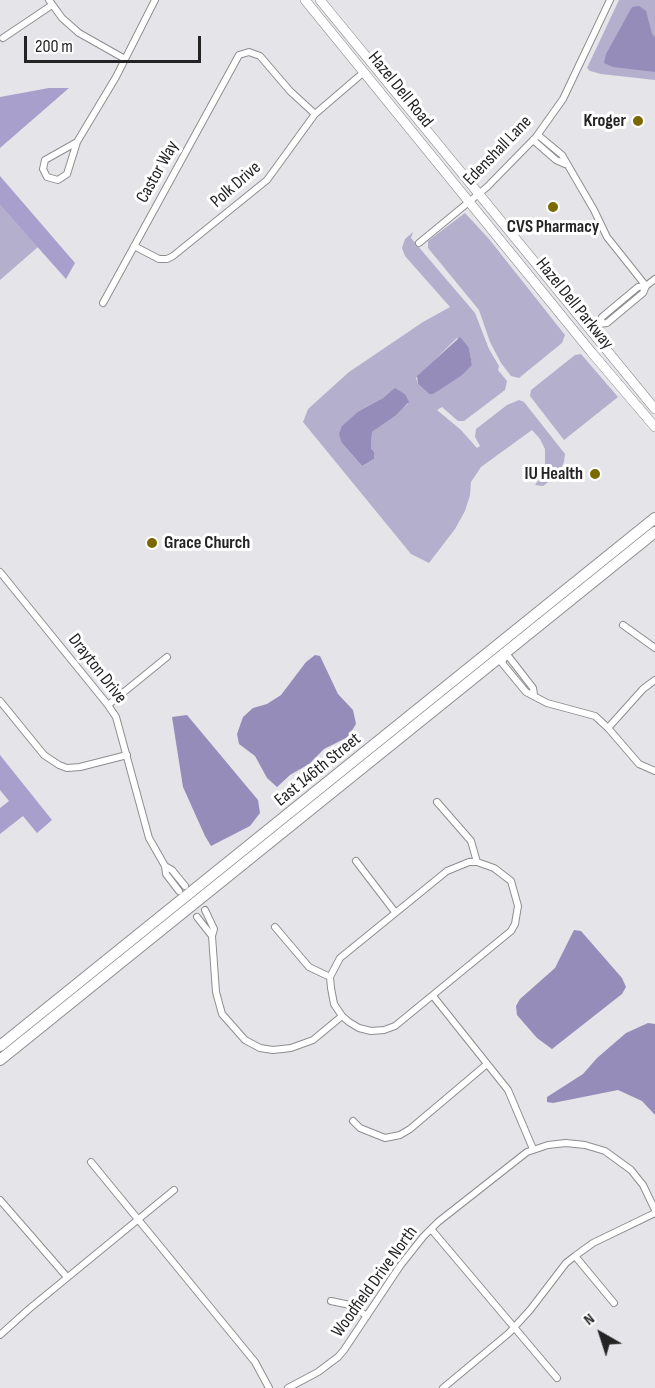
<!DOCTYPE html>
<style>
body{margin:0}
#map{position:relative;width:655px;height:1388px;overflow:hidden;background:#e5e4e8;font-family:"Sofia Sans Condensed",sans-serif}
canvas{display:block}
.north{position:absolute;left:571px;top:1304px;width:60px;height:60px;-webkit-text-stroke:4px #fff;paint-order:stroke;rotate:321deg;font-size:16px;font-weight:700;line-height:24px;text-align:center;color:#242425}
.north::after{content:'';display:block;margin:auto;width:21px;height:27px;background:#242425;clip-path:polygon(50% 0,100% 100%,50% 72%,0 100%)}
.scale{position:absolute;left:24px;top:36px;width:177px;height:27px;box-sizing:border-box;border:3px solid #242425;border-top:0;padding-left:8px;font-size:18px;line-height:21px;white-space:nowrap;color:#242425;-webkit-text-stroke:4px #fff;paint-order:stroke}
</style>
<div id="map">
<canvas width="655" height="1388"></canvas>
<div class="north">N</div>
<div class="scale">200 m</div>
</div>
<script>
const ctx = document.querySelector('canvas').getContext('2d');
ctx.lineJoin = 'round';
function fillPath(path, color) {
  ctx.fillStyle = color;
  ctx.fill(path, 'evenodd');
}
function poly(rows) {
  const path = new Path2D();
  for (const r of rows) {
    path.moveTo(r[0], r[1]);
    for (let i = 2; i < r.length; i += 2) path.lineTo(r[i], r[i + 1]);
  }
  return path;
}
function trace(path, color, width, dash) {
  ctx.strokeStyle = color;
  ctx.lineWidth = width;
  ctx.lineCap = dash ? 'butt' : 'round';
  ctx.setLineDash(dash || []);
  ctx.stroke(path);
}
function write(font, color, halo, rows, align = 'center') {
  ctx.font = font + ' "Sofia Sans Condensed",sans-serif';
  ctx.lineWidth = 6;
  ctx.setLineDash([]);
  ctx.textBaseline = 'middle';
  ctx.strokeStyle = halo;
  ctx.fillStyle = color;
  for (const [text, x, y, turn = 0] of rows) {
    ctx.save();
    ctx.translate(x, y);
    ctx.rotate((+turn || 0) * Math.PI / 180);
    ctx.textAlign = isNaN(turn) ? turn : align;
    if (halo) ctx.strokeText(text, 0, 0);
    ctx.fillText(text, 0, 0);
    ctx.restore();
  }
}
const green = poly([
 [619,0,655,0,655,80,601,74,590,71,587,68],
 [0,205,38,247,0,280],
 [465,213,489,239,565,335,562,343,519,378,511,376,501,363,490,342,479,310,428,248,428,241],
 [413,232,411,238,475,313,489,349,499,366,498,370,507,381,505,390,464,421,458,421,442,407,437,410,461,430,477,448,480,446,475,437,476,429,507,405,519,400,524,402,565,454,564,462,558,475,543,486,535,485,540,478,545,463,545,449,540,439,532,430,481,467,471,482,470,495,465,511,455,529,429,563,411,554,303,422,308,409,349,372,423,322,450,307,405,256,402,248,405,239],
 [457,338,469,348,472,365,429,394,418,384,416,378],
 [395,389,405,394,408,404,372,432,371,448,374,452,374,459,362,466,342,443,359,411,383,398],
 [581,354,618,397,564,440,530,396,531,390,575,355]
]);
const forest = poly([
 [49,88,69,88,0,148,0,97],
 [0,176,75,263,66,279,0,205],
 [0,755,52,820,37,833,23,816,0,834,0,808,9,801,0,790]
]);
const water = poly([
 [639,6,646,11,652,34,655,37,655,72,613,67,604,63,606,54,632,7],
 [460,337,469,348,472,365,462,375,444,387,433,394,429,394,418,384,417,376],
 [395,388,405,394,409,402,396,415,372,432,371,448,374,452,374,459,362,466,342,443,339,434,342,426,359,411,383,398],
 [315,655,320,656,338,694,353,710,356,724,348,737,324,749,309,764,290,775,277,787,267,778,255,756,239,744,237,734,243,717,253,708,267,704,281,695,306,662],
 [187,715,258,800,260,813,250,826,211,846,205,836,183,787,172,717],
 [574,930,581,931,622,978,626,987,622,994,552,1049,537,1038,517,1015,516,1006,520,999,555,968],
 [648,1023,655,1024,655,1115,642,1101,618,1090,553,1103,547,1102,547,1097,583,1074,597,1058,626,1033]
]);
const minor = poly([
 [49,0,62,18,79,33,125,59],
 [3,38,52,5],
 [538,135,562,155,594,210,607,237,646,286],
 [533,140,556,160,565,164],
 [77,142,45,160,43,169,47,177,58,180,67,174,77,142,116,77,155,0],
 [419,243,487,187,536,137,563,99,610,0],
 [134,246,159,259,167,259,173,256,267,180,315,114,364,72],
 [103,303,239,55,249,52,260,56,290,91,315,114],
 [599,324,602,317,638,287,646,286,655,279],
 [599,324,607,323,643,293,646,286],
 [0,572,108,705,116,717,149,838,165,866,166,874,179,891],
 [623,625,655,648],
 [503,657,509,657,533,688,534,695],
 [504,658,502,663,526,692,547,703,595,716,608,728,639,764,655,771],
 [0,701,44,755,59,765,67,768,80,767,127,755],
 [108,705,167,657],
 [608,728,643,689,655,680],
 [437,802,471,841,477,862],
 [356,861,395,912],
 [469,862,477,862,494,868,511,881,518,906,515,924,511,931,395,1026,384,1030,371,1031,359,1028,349,1022,342,1016,334,1004,331,988,330,977,340,958,447,871,469,862],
 [165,866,172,870,185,886],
 [197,917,212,936,214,929,205,910],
 [275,927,309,967,330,977],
 [212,936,216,992,222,1014,245,1040,260,1048,273,1050,291,1048,313,1040,342,1016],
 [433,996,508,1090,533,1149],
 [353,1121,360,1128,385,1138,400,1135,410,1129,487,1064],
 [91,1162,255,1362,269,1388],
 [0,1200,67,1277],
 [431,1229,557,1378],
 [575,1256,614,1303],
 [331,1301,350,1305,367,1316],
 [0,1335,29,1309,174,1190],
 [288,1388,318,1372,338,1357,344,1350,400,1266,423,1237,438,1222,527,1152,548,1145,566,1143,585,1145,605,1151,631,1170,643,1185,655,1210],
 [443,1388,509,1333,530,1310,566,1263,575,1256,593,1243,655,1213]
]);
const secondary = poly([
 [305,0,592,353,655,427],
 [320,0,655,409]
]);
const primary = poly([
 [0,1046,655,518],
 [0,1060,655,532]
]);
const markers = [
 [638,121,6,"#7a6900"],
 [553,207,6,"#7a6900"],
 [595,474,6,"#7a6900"],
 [152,543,6,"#7a6900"]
];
const streetNames = [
 ["Hazel Dell Road",400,90,51],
 ["Edenshall Lane",498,151,-46],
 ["Castor Way",158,172,-61],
 ["Polk Drive",236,185,-41],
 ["Hazel Dell Parkway",574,304,51],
 ["Drayton Drive",97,669,52],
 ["East 146th Street",318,770,-39],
 ["Woodfield Drive North",375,1282,-54]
];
const poiNames = [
 ["Kroger",626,121],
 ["CVS Pharmacy",553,227,"center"],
 ["IU Health",583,474],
 ["Grace Church",164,543,"left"]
];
fillPath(green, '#b4afcc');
fillPath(forest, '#a99fcd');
fillPath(water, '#968cba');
trace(minor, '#8e8e91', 8);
trace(secondary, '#8e8e91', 10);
trace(primary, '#8e8e91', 12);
trace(minor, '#fff', 6);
trace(secondary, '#fff', 9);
trace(primary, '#fff', 10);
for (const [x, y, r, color] of markers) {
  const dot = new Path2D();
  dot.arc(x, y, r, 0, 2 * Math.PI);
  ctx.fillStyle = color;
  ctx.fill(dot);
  trace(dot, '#fff', 2);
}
write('18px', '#242425', '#fff', streetNames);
write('bold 18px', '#242425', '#fff', poiNames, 'right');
</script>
